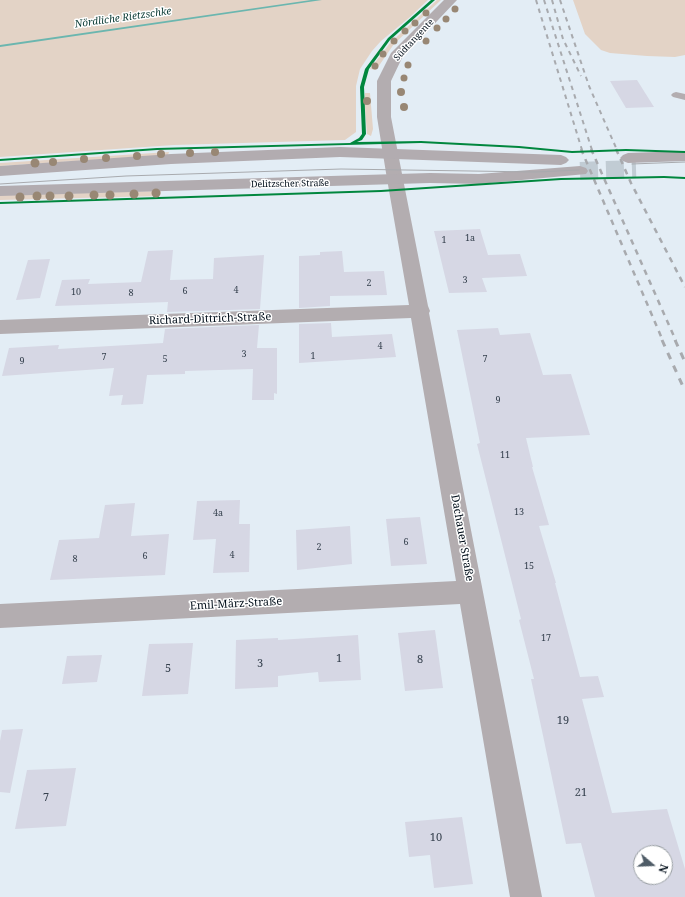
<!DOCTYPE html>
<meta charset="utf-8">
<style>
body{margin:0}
#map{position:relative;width:685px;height:897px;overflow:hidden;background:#e3edf5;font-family:"Noto Serif",serif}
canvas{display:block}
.north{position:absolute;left:633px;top:845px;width:40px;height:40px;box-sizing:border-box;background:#fff;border:1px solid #999fa3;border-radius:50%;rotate:109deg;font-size:11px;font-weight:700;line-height:16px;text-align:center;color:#000e1a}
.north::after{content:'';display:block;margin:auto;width:14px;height:18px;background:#4f5c67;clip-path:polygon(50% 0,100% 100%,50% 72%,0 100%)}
</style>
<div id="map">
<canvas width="685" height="897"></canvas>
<div class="north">N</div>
</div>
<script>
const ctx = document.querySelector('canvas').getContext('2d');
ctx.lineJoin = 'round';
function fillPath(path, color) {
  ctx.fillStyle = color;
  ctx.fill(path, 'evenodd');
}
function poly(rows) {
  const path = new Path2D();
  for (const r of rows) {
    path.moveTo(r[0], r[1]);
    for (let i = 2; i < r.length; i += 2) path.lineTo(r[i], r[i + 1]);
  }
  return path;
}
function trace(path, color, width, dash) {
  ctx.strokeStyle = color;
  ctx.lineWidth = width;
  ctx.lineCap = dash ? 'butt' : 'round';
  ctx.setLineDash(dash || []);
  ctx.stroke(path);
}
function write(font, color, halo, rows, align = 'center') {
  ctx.font = font + ' "Noto Serif",serif';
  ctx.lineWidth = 3;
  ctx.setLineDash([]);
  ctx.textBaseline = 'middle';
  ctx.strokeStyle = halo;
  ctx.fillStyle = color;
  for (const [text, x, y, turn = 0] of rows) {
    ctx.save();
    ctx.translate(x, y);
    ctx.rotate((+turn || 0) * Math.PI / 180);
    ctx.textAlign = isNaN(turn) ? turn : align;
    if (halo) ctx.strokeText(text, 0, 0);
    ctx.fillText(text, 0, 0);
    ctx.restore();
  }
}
const green = poly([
 [0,0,428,0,410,17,381,41,372,51,360,69,356,86,356,132,345,140,174,145,0,157],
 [437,0,441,0,394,44,376,70,370,69,390,43],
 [573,0,685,0,685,55,675,57,647,56,610,53,601,50,585,34],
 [365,93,370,93,373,129,371,136,367,134,365,108,364,107],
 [169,152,168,155,0,166,0,163],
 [161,191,160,196,0,200,0,195]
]);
const stream = poly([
 [311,0,322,0,0,47,0,45,311,0]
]);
const building = poly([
 [637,80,654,107,626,108,610,81],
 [480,229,488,255,520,254,527,276,482,278,487,292,449,293,434,231],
 [173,250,170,280,213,279,214,258,264,255,260,309,167,312,168,302,55,306,62,280,90,279,88,284,141,282,148,251],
 [342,251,344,272,384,271,387,295,330,296,330,306,299,308,299,256,320,255,320,252],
 [50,259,40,298,16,300,28,260],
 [331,323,332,337,392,334,396,357,299,363,299,324],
 [259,325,257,348,277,348,277,394,274,393,274,400,252,400,253,369,185,371,185,374,147,375,143,404,121,405,123,395,109,396,114,368,2,376,9,348,59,345,58,349,163,343,165,329],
 [498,328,500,335,530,333,543,375,571,374,590,435,526,438,533,467,532,467,549,525,539,526,556,583,555,583,580,677,598,676,604,697,582,699,612,813,667,809,685,869,685,897,595,897,581,843,566,844,531,679,534,679,519,620,521,619,477,444,480,443,457,330],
 [641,853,665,853,665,877,641,877],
 [240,500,239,524,250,524,249,572,213,573,216,539,193,540,197,501],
 [135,503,131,536,169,534,165,575,50,580,59,540,99,538,105,505],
 [420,517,427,564,391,566,386,519],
 [350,526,352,564,297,570,296,530],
 [435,630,443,688,405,691,398,633],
 [358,635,361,680,319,682,318,672,278,676,278,687,235,689,236,640,278,638,278,640],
 [193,643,188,694,142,696,149,644],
 [102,655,97,682,62,684,67,656],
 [23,729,10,793,0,792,0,741,2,730],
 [76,768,66,826,15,829,27,770],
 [462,817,473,884,434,888,430,855,409,857,405,822]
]);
const secondaryTunnel = poly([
 [580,171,636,169]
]);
const service = poly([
 [676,92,685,94,685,100,673,97,671,95,673,93,676,92]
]);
const minor = poly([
 [395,174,401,176,403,179,428,306,430,311,429,313,542,897,510,897,460,604,0,628,0,604,456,581,411,318,0,334,0,320,409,305,387,179,389,176,395,174]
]);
const tertiary = poly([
 [444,0,457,0,402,58,391,81,391,117,403,179,401,182,395,184,389,182,387,179,377,117,377,81,391,53,444,0]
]);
const secondary = poly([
 [340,147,561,155,566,157,569,160,566,163,561,165,340,157,171,164,0,176,0,166,171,154,340,147],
 [685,151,685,161,628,163,623,161,620,158,623,155,628,153,685,151],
 [580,166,586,168,588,171,586,174,479,184,430,183,0,196,0,186,430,173,479,174,580,166]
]);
const tram = poly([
 [632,164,685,162],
 [0,184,126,176,341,169,536,172,579,170]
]);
const railFar2 = poly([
 [536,0,582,150],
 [544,0,592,150],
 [552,0,563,39,581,76],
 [560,0,589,86,617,150]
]);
const railFar1 = poly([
 [581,149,663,341],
 [591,149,676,341],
 [616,149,631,183,685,287]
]);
const rail = poly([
 [662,340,685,391],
 [675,340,685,362]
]);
const cycleway = poly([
 [431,0,435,0,390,40,369,69,364,87,366,134,362,140,357,142,421,141,519,146,572,151,626,149,685,151,685,153,626,151,572,153,519,148,421,143,157,150,0,161,0,159,157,148,350,143,359,138,362,134,360,87,365,69,388,38,431,0],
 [664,176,685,177,685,179,664,178,561,180,381,192,0,204,0,202,381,190,561,178,664,176]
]);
const trees = [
 [455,9,3.5],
 [426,13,3.5],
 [446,19,3.5],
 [415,23,3.5],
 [437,28,3.5],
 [405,31,3.5],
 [394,41,3.5],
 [426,41,3.5],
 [383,54,3.5],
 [408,65,3.5],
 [375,66,3.5],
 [404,78,3.5],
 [401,92,4],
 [367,101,4],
 [404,107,4],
 [215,152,4],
 [190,153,4],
 [161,154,4],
 [137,156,4],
 [106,158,4],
 [84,159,4],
 [53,162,4],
 [35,163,4.5],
 [156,193,4.5],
 [134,194,4.5],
 [94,195,4.5],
 [110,195,4.5],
 [37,196,4.5],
 [50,196,4.5],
 [69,196,4.5],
 [20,197,4.5]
];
const farStreetnames = [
 ["Südtangente",414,40,-47],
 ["Delitzscher Straße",290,184,-1]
];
const numberNames = [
 ["1a",470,238],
 ["1",444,240],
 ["3",465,280],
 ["2",369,283],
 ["4",236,290],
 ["6",185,291],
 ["10",76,292],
 ["8",131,293],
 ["4",380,346],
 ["3",244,354],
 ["1",313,356],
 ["7",104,357],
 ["5",165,359],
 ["7",485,359],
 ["9",22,361],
 ["9",498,400],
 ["11",505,455],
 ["13",519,512],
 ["4a",218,513],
 ["6",406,542],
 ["2",319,547],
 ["4",232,555],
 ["6",145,556],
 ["8",75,559],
 ["15",529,566],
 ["17",546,638]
];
const farWaternames = [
 ["Nördliche Rietzschke",123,18,-8]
];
const streetNames = [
 ["Richard-Dittrich-Straße",210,319,-2],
 ["Dachauer Straße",462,538,80],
 ["Emil-März-Straße",236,604,-3]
];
const nearNumbernames = [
 ["1",339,659],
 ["8",420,660],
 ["3",260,664],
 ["5",168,669],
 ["19",563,721],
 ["21",581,793],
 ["7",46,798],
 ["10",436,838]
];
fillPath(green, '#e3d3c6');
fillPath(stream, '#6bb6af');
fillPath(building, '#d6d7e4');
trace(secondaryTunnel, '#c1ccd4', 18, [18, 8]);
fillPath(service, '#b3adb0');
fillPath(minor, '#b3adb0');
fillPath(tertiary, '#b3adb0');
fillPath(secondary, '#b2acb0');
trace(tram, '#a8aaae', 1);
trace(railFar2, '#a8aaae', 2, [4.5, 4.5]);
trace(railFar1, '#a8aaae', 2.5, [5.5, 5.5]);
trace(rail, '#a8aaae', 3, [7, 7]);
fillPath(cycleway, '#00873e');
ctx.fillStyle = '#988774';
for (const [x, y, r] of trees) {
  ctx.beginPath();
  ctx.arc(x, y, r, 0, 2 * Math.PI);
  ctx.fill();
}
write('9px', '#000e1a', '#fff', farStreetnames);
write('9px', '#36414e', null, numberNames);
write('italic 10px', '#083933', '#fff', farWaternames);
write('11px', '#000e1a', '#fff', streetNames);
write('11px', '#36414e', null, nearNumbernames);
</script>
